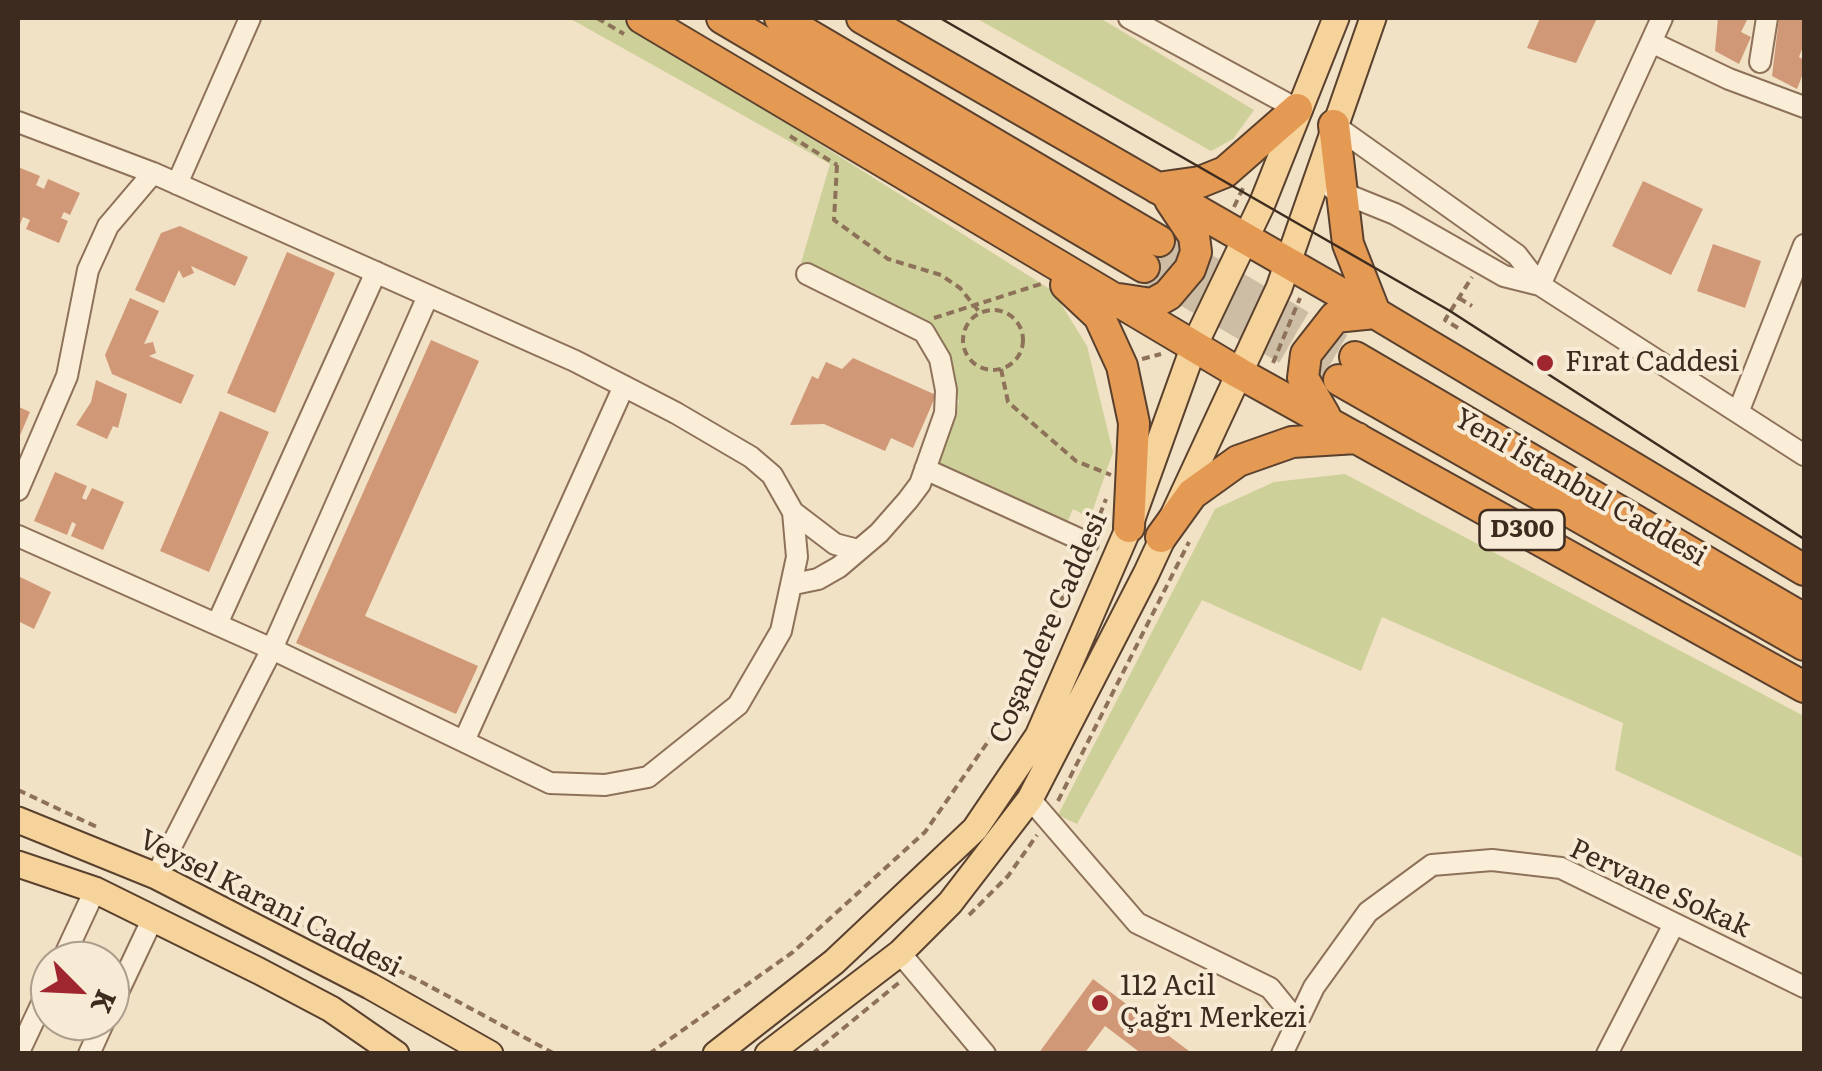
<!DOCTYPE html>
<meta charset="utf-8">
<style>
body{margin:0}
#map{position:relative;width:1822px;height:1071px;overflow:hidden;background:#f1e1c5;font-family:Literata,serif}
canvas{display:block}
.frame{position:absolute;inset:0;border:20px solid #3c2b1e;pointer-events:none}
.north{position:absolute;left:30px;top:941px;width:100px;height:100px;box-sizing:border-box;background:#f7ebd5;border:2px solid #ac9e8c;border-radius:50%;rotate:114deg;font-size:28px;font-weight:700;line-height:40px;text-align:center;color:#3c2b1e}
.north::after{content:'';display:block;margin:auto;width:35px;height:45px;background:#9f262f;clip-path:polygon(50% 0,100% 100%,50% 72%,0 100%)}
</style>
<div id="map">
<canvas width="1822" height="1071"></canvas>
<div class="frame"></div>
<div class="north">K</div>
</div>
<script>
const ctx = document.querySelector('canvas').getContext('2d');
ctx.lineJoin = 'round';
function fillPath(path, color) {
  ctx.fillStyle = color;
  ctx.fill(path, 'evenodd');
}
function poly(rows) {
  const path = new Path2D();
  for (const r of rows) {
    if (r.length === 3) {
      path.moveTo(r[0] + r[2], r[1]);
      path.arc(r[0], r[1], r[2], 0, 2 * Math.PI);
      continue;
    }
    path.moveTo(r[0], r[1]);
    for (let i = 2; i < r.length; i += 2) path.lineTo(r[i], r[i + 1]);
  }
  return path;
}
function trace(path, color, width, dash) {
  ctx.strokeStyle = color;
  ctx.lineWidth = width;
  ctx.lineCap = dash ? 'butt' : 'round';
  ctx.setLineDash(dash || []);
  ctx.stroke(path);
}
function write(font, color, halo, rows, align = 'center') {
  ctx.font = font + ' Literata,serif';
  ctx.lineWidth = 8;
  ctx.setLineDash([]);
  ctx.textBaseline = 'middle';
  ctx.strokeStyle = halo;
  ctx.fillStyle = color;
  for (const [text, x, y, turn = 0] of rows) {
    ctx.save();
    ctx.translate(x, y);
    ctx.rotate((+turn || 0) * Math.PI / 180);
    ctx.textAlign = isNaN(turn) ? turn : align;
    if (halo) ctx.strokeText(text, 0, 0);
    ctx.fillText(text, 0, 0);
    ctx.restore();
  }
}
const green = poly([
 [569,18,620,18,1053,291,1087,346,1113,452,1090,518,1073,509,1065,527,928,465,959,402,939,336,915,318,801,263,830,164],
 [976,18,1100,18,1254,110,1233,139,1211,151],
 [1345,474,1804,716,1804,858,1615,770,1623,723,1382,617,1361,671,1202,600,1077,824,1058,815,1215,509,1274,482]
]);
const building = poly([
 [1540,18,1597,18,1576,63,1527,48],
 [1718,18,1748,18,1741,32,1751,37,1739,64,1715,51],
 [1779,18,1804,18,1804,44,1799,57,1804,60,1804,71,1797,89,1772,76],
 [18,167,40,176,36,185,44,189,48,179,80,193,70,215,64,212,61,218,68,221,59,243,26,229,30,220,23,217,18,229],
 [1643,181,1703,209,1671,275,1612,246],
 [180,226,248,257,235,286,191,266,194,273,183,278,179,270,164,303,135,290,161,233],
 [1713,244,1761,261,1745,308,1697,291],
 [287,252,335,273,275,413,227,393],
 [130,298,159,311,144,344,153,342,156,353,149,356,194,375,181,404,112,374,105,355],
 [431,340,479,361,365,616,478,666,456,714,296,643],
 [853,358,936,395,913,448,891,438,885,451,824,424,790,425,812,376,818,379,826,362,842,369],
 [96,380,127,394,118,428,113,426,107,439,76,425,91,402],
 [19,407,30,412,18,440,18,410],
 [220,411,269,432,209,572,160,551],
 [55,472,87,486,82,498,86,500,92,488,124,502,103,550,71,536,76,524,72,522,67,535,34,521],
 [18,576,51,592,34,629,18,621],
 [1093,979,1193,1054,1136,1054,1138,1051,1105,1026,1084,1054,1038,1054]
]);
const highwayTunnel = poly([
 [1159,241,1355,357],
 [1144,267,1339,380]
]);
const path = poly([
 [597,18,624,34],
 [790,136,837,165],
 [837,165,834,220,888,259,941,275,960,288,981,314],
 [1234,207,1243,188],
 [1459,298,1472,306],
 [993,340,30],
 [934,318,1044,283],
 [1458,328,1445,320,1472,277],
 [1142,359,1161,354],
 [1273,363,1300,298],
 [1001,369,1008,402,1076,461,1111,475],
 [1095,527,1106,499],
 [18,790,99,828],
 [1058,801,1189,542],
 [280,914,418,980,555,1054],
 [969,915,1008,876,1037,835],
 [649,1054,793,952,925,832,994,733,1082,559],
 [812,1054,901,981]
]);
const minor = poly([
 [1129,18,1297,109],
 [1651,42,1729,79,1804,107],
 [1760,62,1767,18],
 [18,122,153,173,575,361,676,413,751,457,772,475,793,512,797,557,781,631,738,705,648,777,605,785,550,783,272,649,18,536],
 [1334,125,1517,255,1540,285],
 [177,184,250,18],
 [1333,189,1395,214,1504,276,1540,285,1804,455],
 [1540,285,1662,18],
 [1739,410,1804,245],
 [925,469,1088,543],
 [18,490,67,376,88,270,108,226,153,173],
 [793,512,835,544,858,550],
 [794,584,818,579,839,567,879,533,908,500,920,484,945,413,946,390,940,359,924,332,807,274],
 [217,624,376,272],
 [464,741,624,386],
 [1030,799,1137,923,1270,988,1296,1020],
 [156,876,272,649,428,296],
 [900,953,985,1054],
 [62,961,95,890],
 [110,1009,153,918],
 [18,1054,50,986],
 [89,1054,104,1021],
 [1282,1054,1314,987,1368,912,1432,865,1492,860,1561,868,1804,987],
 [1607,1054,1673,926]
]);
const major = poly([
 [18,820,156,876,370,986,490,1054],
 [18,864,95,890,259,971,331,1009,396,1054],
 [716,1054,834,962,975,829,1038,736,1129,527,1194,346,1262,204,1336,18],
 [768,1054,900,953,950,903,1030,799,1146,574,1279,288,1373,18]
]);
const highway = poly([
 [642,18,1239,373,1804,687],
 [722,18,1144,267],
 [780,18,1159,241],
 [862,18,1375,313,1804,570],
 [1334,125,1348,244,1375,313],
 [1157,188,1200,182,1225,172,1297,109],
 [1066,285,1099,316,1122,366,1134,423,1129,527],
 [1119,299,1152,304,1168,295,1190,269,1196,252,1194,236,1170,200],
 [1355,357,1804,619],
 [1339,380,1804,645],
 [1325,416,1303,378,1306,354,1335,317,1375,313],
 [1161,537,1192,494,1238,461,1292,442,1357,438]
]);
const tram = poly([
 [940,18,1450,311,1804,539]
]);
const markers = [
 [1545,363,10,"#9f262f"],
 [1100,1003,10,"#9f262f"]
];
const shields = [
 [1522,530,85]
];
const shieldNames = [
 ["D300",1522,530]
];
const poiNames = [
 ["Fırat Caddesi",1565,363],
 ["112 Acil",1120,987],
 ["Çağrı Merkezi",1120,1019]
];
const streetNames = [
 ["Yeni İstanbul Caddesi",1580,488,30],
 ["Coşandere Caddesi",1049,628,-66],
 ["Pervane Sokak",1660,889,25],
 ["Veysel Karani Caddesi",270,904,27]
];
fillPath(green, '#cdd098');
fillPath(building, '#d19878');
trace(highwayTunnel, '#cdbda4', 30, [30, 15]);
trace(minor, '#8d7159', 24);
trace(major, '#5a402e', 29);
trace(highway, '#5a402e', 34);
trace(path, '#8d7159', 4, [8, 5]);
trace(minor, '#fbeed9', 20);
trace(major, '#f5d39b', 25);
trace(highway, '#e49a52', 30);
trace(tram, '#3c2b1e', 2.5);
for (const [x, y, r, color] of markers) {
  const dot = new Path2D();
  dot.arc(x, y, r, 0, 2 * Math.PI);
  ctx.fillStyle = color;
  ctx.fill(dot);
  trace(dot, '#f7ebd5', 4);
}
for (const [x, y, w] of shields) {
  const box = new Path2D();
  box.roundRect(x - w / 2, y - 20, w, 40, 8);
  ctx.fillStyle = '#f7ebd5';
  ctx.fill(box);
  trace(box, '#3c2b1e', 2.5);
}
write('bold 25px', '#3c2b1e', null, shieldNames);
write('28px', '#3c2b1e', '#f7ebd5', poiNames, 'left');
write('28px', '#3c2b1e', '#f7ebd5', streetNames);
</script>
